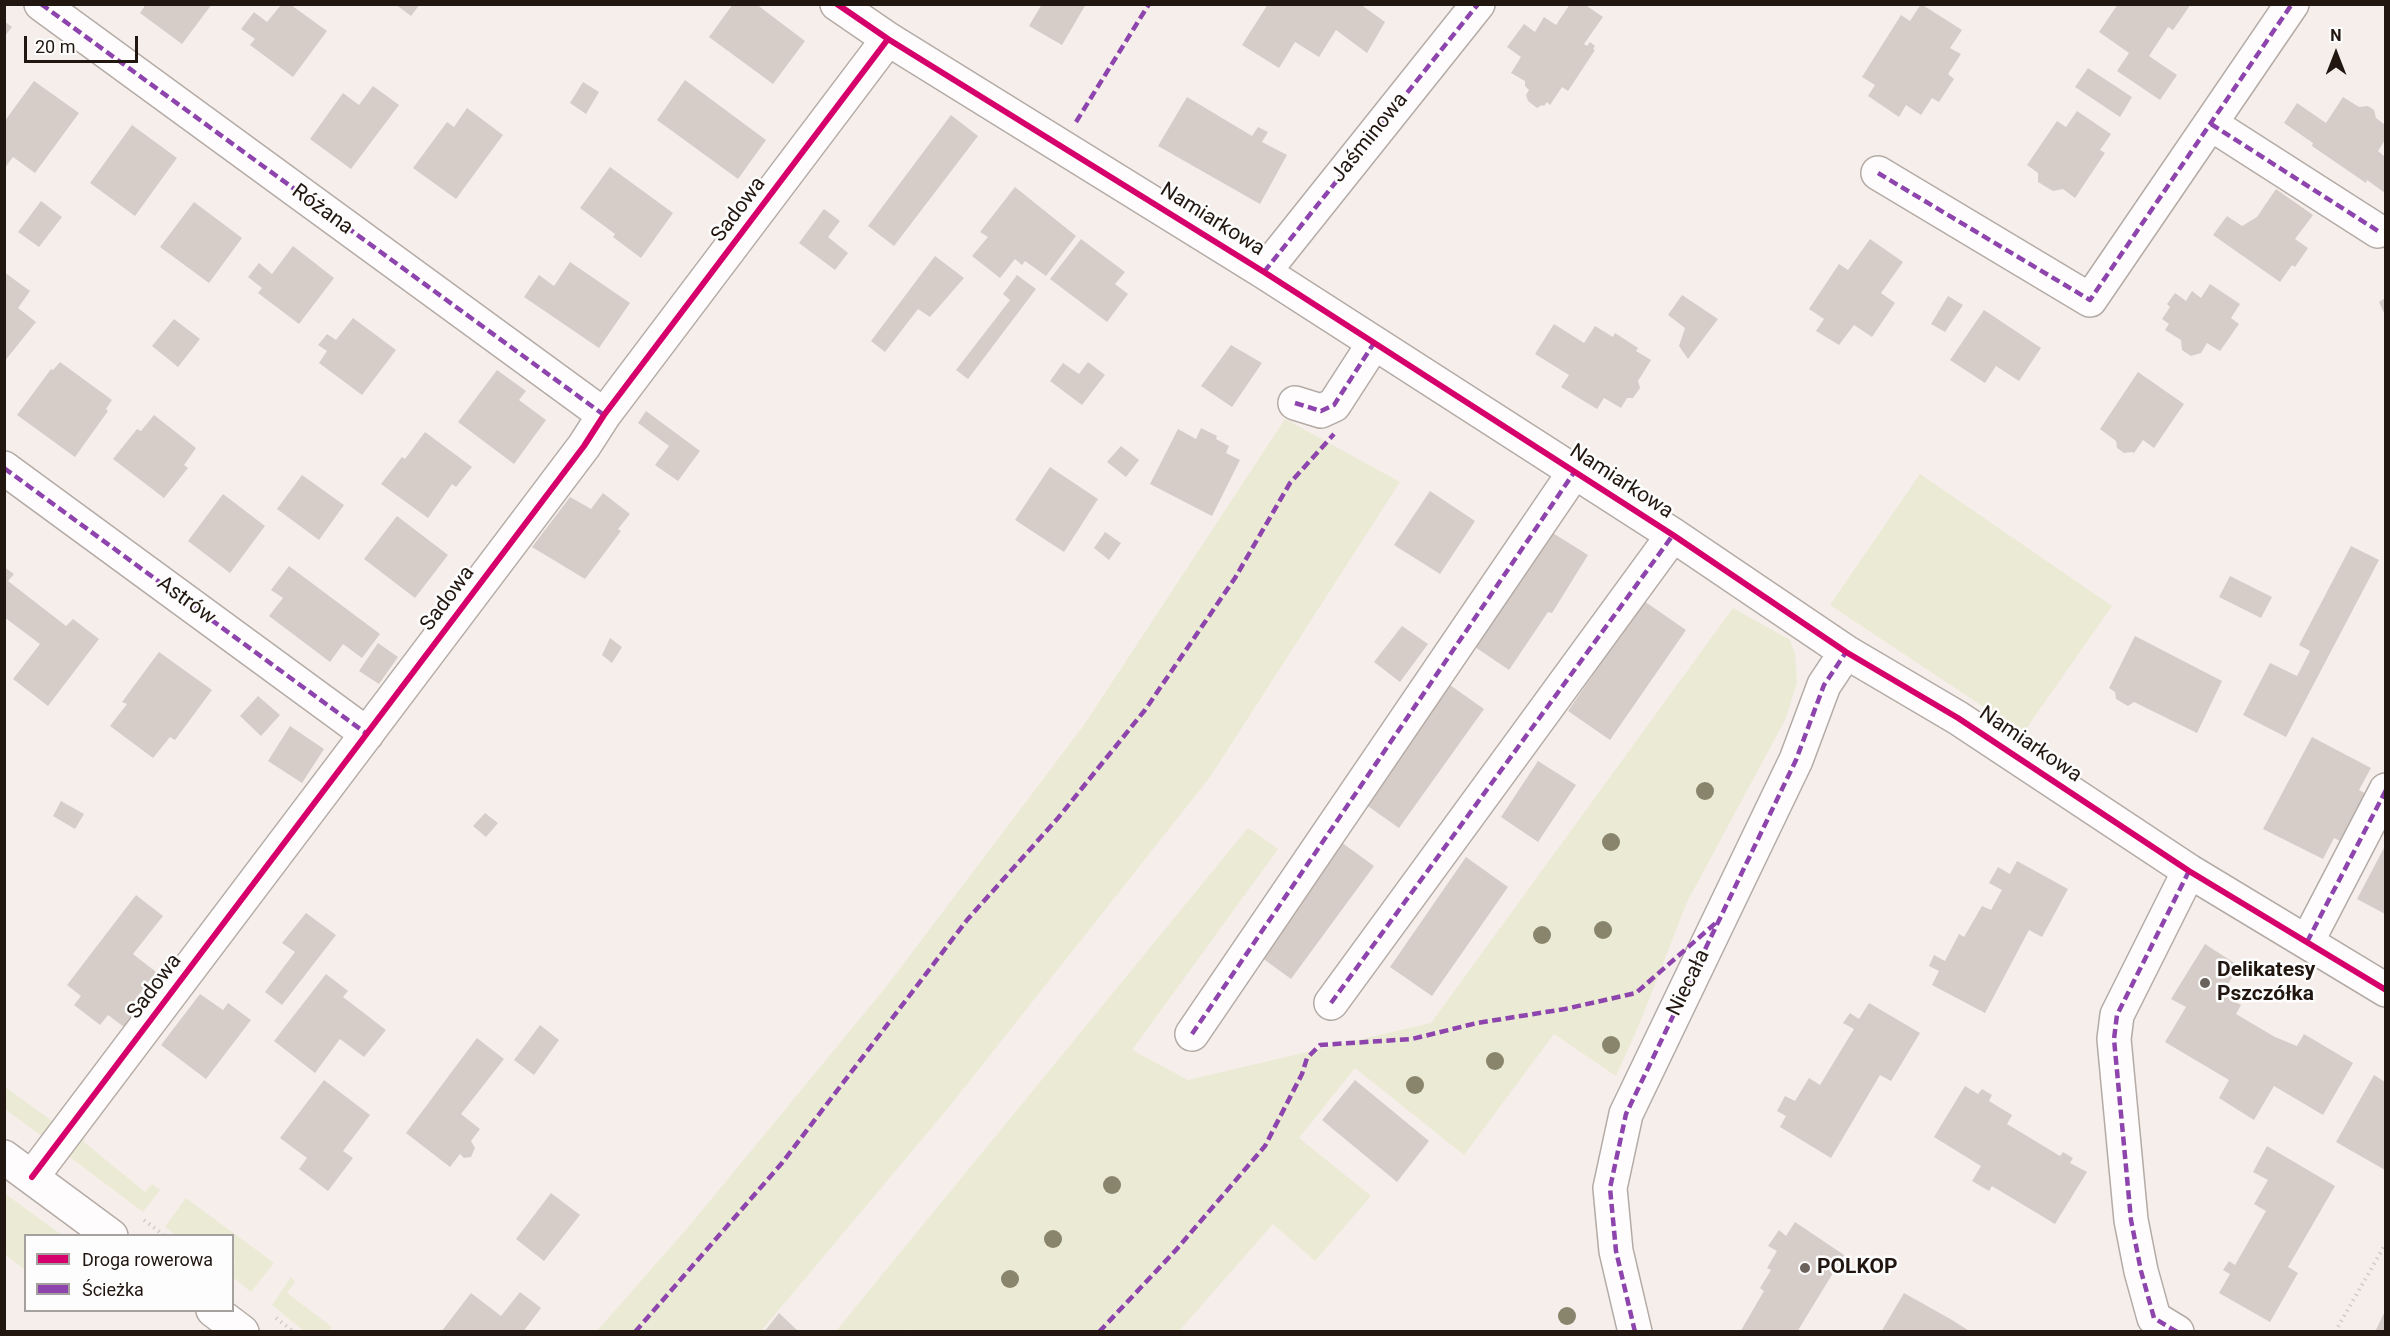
<!DOCTYPE html>
<meta charset="utf-8">
<style>
body{margin:0}
#map{position:relative;width:2390px;height:1336px;overflow:hidden;background:#f5eeea;font-family:Roboto,sans-serif}
canvas{display:block}
.frame{position:absolute;inset:0;border:6px solid #211610;pointer-events:none}
.legend{position:absolute;left:24px;top:1234px;width:210px;height:78px;box-sizing:border-box;background:#fdfdfd;border:2px solid #a5a19e;margin:0;padding:8px 10px;list-style:none;font-size:18px;color:#211610}
.legend li{display:flex;align-items:center;gap:12px;height:30px}
.legend b{width:30px;border:2px solid #a5a19e}
.north{position:absolute;left:2306px;top:24px;width:60px;height:60px;-webkit-text-stroke:4px #fdfdfd;paint-order:stroke;rotate:0deg;font-size:16px;font-weight:700;line-height:24px;text-align:center;color:#211610}
.north::after{content:'';display:block;margin:auto;width:21px;height:27px;background:#211610;clip-path:polygon(50% 0,100% 100%,50% 72%,0 100%)}
.scale{position:absolute;left:24px;top:36px;width:114px;height:27px;box-sizing:border-box;border:3px solid #211610;border-top:0;padding-left:8px;font-size:18px;line-height:21px;white-space:nowrap;color:#211610;-webkit-text-stroke:4px #fdfdfd;paint-order:stroke}
</style>
<div id="map">
<canvas width="2390" height="1336"></canvas>
<div class="frame"></div>
<ul class="legend">
<li><b style="height:8px;background:#d6006c"></b>Droga rowerowa</li>
<li><b style="height:8px;background:#8e44ad"></b>Ścieżka</li>
</ul>
<div class="north">N</div>
<div class="scale">20 m</div>
</div>
<script>
const ctx = document.querySelector('canvas').getContext('2d');
ctx.lineJoin = 'round';
function fillPath(path, color) {
  ctx.fillStyle = color;
  ctx.fill(path, 'evenodd');
}
function poly(rows) {
  const path = new Path2D();
  for (const r of rows) {
    path.moveTo(r[0], r[1]);
    for (let i = 2; i < r.length; i += 2) path.lineTo(r[i], r[i + 1]);
  }
  return path;
}
function trace(path, color, width, dash) {
  ctx.strokeStyle = color;
  ctx.lineWidth = width;
  ctx.lineCap = dash ? 'butt' : 'round';
  ctx.setLineDash(dash || []);
  ctx.stroke(path);
}
function write(font, color, halo, rows, align = 'center') {
  ctx.font = font + ' Roboto,sans-serif';
  ctx.lineWidth = 5;
  ctx.setLineDash([]);
  ctx.textBaseline = 'middle';
  ctx.strokeStyle = halo;
  ctx.fillStyle = color;
  for (const [text, x, y, turn = 0] of rows) {
    ctx.save();
    ctx.translate(x, y);
    ctx.rotate((+turn || 0) * Math.PI / 180);
    ctx.textAlign = isNaN(turn) ? turn : align;
    if (halo) ctx.strokeText(text, 0, 0);
    ctx.fillText(text, 0, 0);
    ctx.restore();
  }
}
const green = poly([
 [1285,419,1400,482,1210,777,949,1107,761,1331,597,1331,690,1225,886,987,1084,725],
 [1920,474,2112,606,2023,733,1830,605],
 [1733,608,1790,640,1795,654,1797,683,1785,720,1687,902,1641,1020,1616,1076,1554,1034,1464,1155,1355,1068,1299,1138,1371,1196,1315,1261,1273,1224,1179,1331,909,1332,906,1329,904,1332,836,1331,1248,828,1278,849,1132,1050,1188,1080,1431,1023],
 [123,1032,46,1139,5,1109,5,1087,52,1121],
 [83,1132,84,1142,145,1192,152,1184,160,1190,143,1212,67,1155],
 [4,1193,62,1235,26,1236,25,1270,5,1254],
 [186,1198,274,1263,251,1292,233,1277,235,1261,233,1259,232,1236,176,1235,165,1227],
 [291,1277,295,1282,287,1293,332,1327,329,1331,304,1331,272,1305]
]);
const building = poly([
 [146,4,212,4,182,44,140,13],
 [395,4,420,4,411,16],
 [733,4,756,4,805,41,773,84,709,37],
 [1042,4,1086,4,1062,45,1029,26],
 [1268,4,1360,4,1385,22,1367,53,1336,30,1319,57,1295,42,1279,68,1242,45],
 [1570,4,1584,4,1603,17,1584,44,1587,46,1590,42,1595,46,1593,49,1595,50,1568,91,1562,87,1550,105,1547,102,1544,106,1542,105,1537,108,1528,101,1526,95,1529,90,1525,86,1525,81,1511,73,1521,57,1507,47,1524,24,1535,32,1544,17,1556,25],
 [1921,4,1962,30,1950,48,1961,54,1948,74,1954,79,1939,102,1932,98,1921,115,1906,105,1899,117,1868,96,1875,85,1862,77,1901,15,1910,21],
 [2118,4,2191,4,2173,30,2168,27,2149,56,2177,75,2160,100,2117,71,2129,53,2099,32],
 [281,5,291,5,327,31,293,77,250,45,255,39,241,29,254,12,267,22],
 [4,21,12,27,4,37],
 [2088,68,2132,97,2120,117,2075,87],
 [685,80,766,140,738,179,657,120],
 [34,81,79,113,35,173,13,157,4,169,4,122],
 [583,82,599,92,586,114,570,103],
 [373,86,399,105,351,169,310,139,343,93,359,105],
 [1187,97,1252,136,1258,127,1268,132,1262,142,1287,155,1260,204,1158,146],
 [2343,97,2359,107,2368,106,2374,110,2376,118,2385,125,2385,140,2378,151,2385,157,2385,193,2367,180,2366,183,2312,146,2313,143,2284,123,2297,103,2326,123],
 [467,108,503,135,456,199,413,168,447,122,454,127],
 [2077,111,2111,134,2100,150,2105,153,2075,198,2063,189,2053,191,2038,182,2038,173,2027,165,2057,121,2066,127],
 [951,115,978,136,894,246,868,226],
 [132,125,177,158,135,216,90,183],
 [610,167,673,213,641,258,613,237,615,234,580,208],
 [1015,187,1076,236,1046,276,1025,261,1022,265,1015,259,1000,278,972,256,988,237,980,232],
 [2276,189,2313,215,2295,239,2308,248,2295,267,2292,265,2280,282,2213,235,2227,216,2242,226,2257,217],
 [41,201,62,217,39,247,18,232],
 [194,202,242,238,209,283,160,247],
 [824,209,840,221,828,237,848,253,835,270,799,243],
 [1081,239,1125,272,1115,284,1128,294,1107,322,1050,279],
 [1870,239,1903,262,1881,293,1895,303,1872,337,1854,325,1839,345,1816,331,1824,319,1809,309,1839,264,1848,270],
 [293,246,334,278,299,324,258,293,262,288,248,277,259,263,272,274],
 [935,256,964,278,930,317,918,309,885,352,871,341],
 [570,262,630,303,599,348,524,297,539,275,554,286],
 [4,272,30,291,18,308,36,322,4,362],
 [1017,275,1036,289,968,379,956,370,1010,300,1003,294],
 [2210,284,2240,304,2231,318,2239,324,2220,351,2207,343,2201,353,2191,356,2182,350,2181,340,2165,330,2169,324,2162,319,2170,307,2167,304,2175,293,2186,301,2192,291,2201,298],
 [1682,295,1718,319,1688,359,1679,346,1685,328,1668,315],
 [1948,296,1963,305,1945,332,1931,324],
 [2385,298,2385,315,2379,302],
 [1984,310,2041,348,2019,381,1996,366,1985,383,1950,360],
 [353,318,396,350,362,395,319,363,327,351,318,345,327,334,336,340],
 [174,319,200,339,178,367,152,346],
 [1554,324,1584,343,1595,326,1613,337,1615,333,1638,348,1636,351,1651,360,1638,381,1640,388,1633,398,1627,398,1621,408,1604,398,1597,409,1561,387,1569,375,1535,354],
 [1231,345,1262,363,1232,407,1201,386],
 [60,362,112,400,106,409,108,411,75,457,17,415,51,369,53,370],
 [1088,362,1105,375,1082,405,1050,381,1063,363,1079,374],
 [497,370,526,391,519,400,546,420,514,464,458,422],
 [2138,372,2184,404,2154,448,2143,440,2134,453,2132,452,2124,453,2117,448,2116,441,2100,429],
 [646,411,700,451,678,481,655,465,669,446,638,423],
 [154,415,196,448,184,465,188,468,164,498,113,459,137,429,141,431],
 [1201,428,1217,436,1216,439,1229,446,1226,453,1240,460,1212,516,1150,484,1178,429,1196,439],
 [425,432,472,467,456,487,452,484,428,518,381,484,402,457,405,459],
 [1121,446,1139,460,1126,477,1107,462],
 [1050,467,1098,499,1064,552,1015,520],
 [302,475,344,505,319,540,277,509],
 [1430,491,1475,521,1440,574,1394,545],
 [603,493,630,514,618,529,621,531,585,579,532,547,570,497,591,509],
 [223,494,265,526,230,573,188,541],
 [397,516,448,555,415,598,364,559],
 [1548,530,1588,555,1552,613,1548,612,1509,670,1472,645],
 [1105,532,1121,543,1109,560,1094,548],
 [2351,546,2379,560,2286,737,2243,715,2270,663,2297,676,2310,651,2299,645],
 [289,566,380,634,362,658,343,644,330,662,269,616,283,598,271,590],
 [4,567,14,574,8,581,66,626,73,619,99,639,48,706,13,679,40,644,4,617],
 [2230,576,2272,597,2261,618,2219,597],
 [1644,601,1686,630,1610,740,1568,711],
 [1402,626,1428,644,1400,682,1374,662],
 [2135,636,2222,681,2197,733,2134,702,2128,706,2116,699,2115,692,2109,688],
 [610,638,622,647,612,663,602,655],
 [378,643,398,657,379,684,359,671],
 [159,652,212,690,175,740,170,737,153,758,110,726,127,704,122,702],
 [1447,683,1484,709,1399,828,1362,802],
 [258,696,280,715,261,736,240,716],
 [290,726,324,749,302,783,268,761],
 [2312,737,2371,768,2359,790,2367,794,2342,842,2334,838,2323,859,2263,829],
 [1538,761,1576,785,1538,842,1501,817],
 [61,801,84,814,75,829,53,816],
 [485,813,498,823,486,837,473,826],
 [1341,842,1374,866,1291,979,1254,952],
 [2385,846,2385,914,2357,899],
 [1466,857,1508,887,1432,996,1390,967],
 [2017,861,2068,889,2042,937,2029,930,1985,1013,1932,985,1939,971,1929,966,1934,955,1945,961,1959,934,1964,937,1982,906,1991,910,2002,890,1989,883,1998,867,2010,874],
 [136,895,163,916,133,954,156,972,131,1005,137,1009,124,1027,108,1015,100,1025,74,1005,81,996,67,985],
 [306,913,336,935,282,1005,265,992,295,952,282,943],
 [2205,944,2239,966,2222,994,2241,1005,2236,1014,2275,1037,2297,1046,2304,1034,2353,1063,2323,1115,2274,1086,2254,1120,2219,1098,2229,1080,2165,1042,2186,1007,2171,999],
 [326,974,348,991,343,997,386,1030,364,1057,340,1039,315,1073,274,1041],
 [200,994,223,1010,228,1003,251,1020,206,1079,161,1045],
 [1869,1003,1920,1033,1891,1081,1880,1075,1831,1158,1780,1127,1786,1116,1777,1111,1785,1096,1795,1101,1809,1078,1820,1085,1854,1029,1843,1023,1850,1013,1859,1019],
 [540,1025,559,1040,534,1075,514,1060],
 [477,1038,504,1059,461,1114,480,1129,471,1141,475,1148,471,1157,464,1158,460,1154,450,1167,406,1133],
 [2374,1075,2385,1082,2385,1170,2336,1142],
 [324,1080,370,1115,343,1151,353,1158,328,1191,299,1169,307,1158,280,1138],
 [1355,1080,1429,1141,1397,1182,1322,1120],
 [1965,1086,1978,1094,1982,1089,1992,1095,1989,1101,2012,1115,2007,1124,2060,1156,2063,1152,2073,1158,2070,1163,2087,1172,2055,1224,1992,1186,1989,1191,1972,1181,1981,1166,1934,1137],
 [2267,1146,2335,1186,2288,1267,2298,1273,2270,1322,2219,1293,2230,1274,2223,1270,2229,1261,2235,1265,2266,1211,2254,1204,2268,1180,2253,1172],
 [551,1193,580,1215,544,1261,516,1239],
 [1795,1222,1844,1255,1797,1332,1740,1332,1764,1291,1760,1288,1771,1270,1767,1268,1777,1251,1768,1246,1779,1230,1786,1236],
 [520,1292,541,1308,523,1332,441,1332,471,1293,501,1316],
 [1904,1293,1952,1320,1971,1332,1881,1332],
 [2385,1311,2385,1332,2375,1332],
 [779,1313,799,1332,764,1332]
]);
const path = poly([
 [144,1220,165,1236],
 [276,1318,294,1332],
 [2335,1332,2386,1243]
]);
const minor = poly([
 [41,4,604,415],
 [837,4,888,39,1264,272,1673,535,1846,652,1958,718,2189,871,2386,990],
 [2211,124,2378,231],
 [1878,173,2090,300,2292,4],
 [1264,272,1478,4],
 [1295,403,1321,411,1334,405,1374,343],
 [4,468,367,734],
 [2307,942,2386,790],
 [1331,1003,1673,535],
 [1192,1034,1575,471],
 [4,1157,111,1236],
 [32,1177,584,446,604,415,888,39],
 [213,1310,242,1332],
 [1635,1332,1616,1251,1610,1188,1626,1114,1796,760,1824,685,1846,652],
 [2177,1332,2154,1318,2141,1271,2131,1220,2114,1039,2117,1015,2189,871]
]);
const quiet = poly([
 [41,4,604,415],
 [1076,122,1149,4],
 [2211,124,2378,231],
 [1878,173,2090,300,2292,4],
 [1264,272,1478,4],
 [1295,403,1321,411,1334,405,1374,343],
 [4,468,367,734],
 [2307,942,2386,790],
 [1331,1003,1673,535],
 [1192,1034,1575,471],
 [635,1332,782,1163,967,920,1058,818,1145,710,1235,578,1290,483,1334,434],
 [1099,1332,1176,1250,1265,1146,1302,1074,1307,1058,1320,1045,1412,1039,1477,1023,1565,1009,1636,993,1719,920],
 [1635,1332,1616,1251,1610,1188,1626,1114,1796,760,1824,685,1846,652],
 [2177,1332,2154,1318,2141,1271,2131,1220,2114,1039,2117,1015,2189,871]
]);
const cycleway = poly([
 [837,4,888,39,1264,272,1673,535,1846,652,1958,718,2189,871,2386,990],
 [32,1177,584,446,604,415,888,39]
]);
const trees = [
 [1705,791],
 [1611,842],
 [1603,930],
 [1542,935],
 [1611,1045],
 [1495,1061],
 [1415,1085],
 [1112,1185],
 [1053,1239],
 [1010,1279],
 [1567,1316]
];
const markers = [
 [2205,983,6,"#6b625c"],
 [1805,1268,6,"#6b625c"]
];
const streetNames = [
 ["Jaśminowa",1370,138,-51],
 ["Różana",322,210,36],
 ["Sadowa",739,210,-53],
 ["Namiarkowa",1212,220,32],
 ["Namiarkowa",1621,482,33],
 ["Sadowa",448,599,-53],
 ["Astrów",186,601,36],
 ["Namiarkowa",2030,745,34],
 ["Niecała",1689,983,-64],
 ["Sadowa",155,987,-53]
];
const poiNames = [
 ["Delikatesy",2217,971],
 ["Pszczółka",2217,995],
 ["POLKOP",1817,1268]
];
fillPath(green, '#ebead5');
fillPath(building, '#d6cdc8');
trace(minor, '#b4aba6', 36);
trace(path, '#d0cdcc', 4, [1.5, 4.5]);
trace(minor, '#fefcfc', 33);
trace(quiet, '#8e44ad', 4.5, [9, 4.5]);
trace(cycleway, '#d6006c', 6);
ctx.fillStyle = '#88856c';
for (const [x, y] of trees) {
  ctx.beginPath();
  ctx.arc(x, y, 9, 0, 2 * Math.PI);
  ctx.fill();
}
for (const [x, y, r, color] of markers) {
  const dot = new Path2D();
  dot.arc(x, y, r, 0, 2 * Math.PI);
  ctx.fillStyle = color;
  ctx.fill(dot);
  trace(dot, '#fdfdfd', 2);
}
write('21px', '#211610', '#fdfdfd', streetNames);
write('bold 21px', '#211610', '#fdfdfd', poiNames, 'left');
</script>
